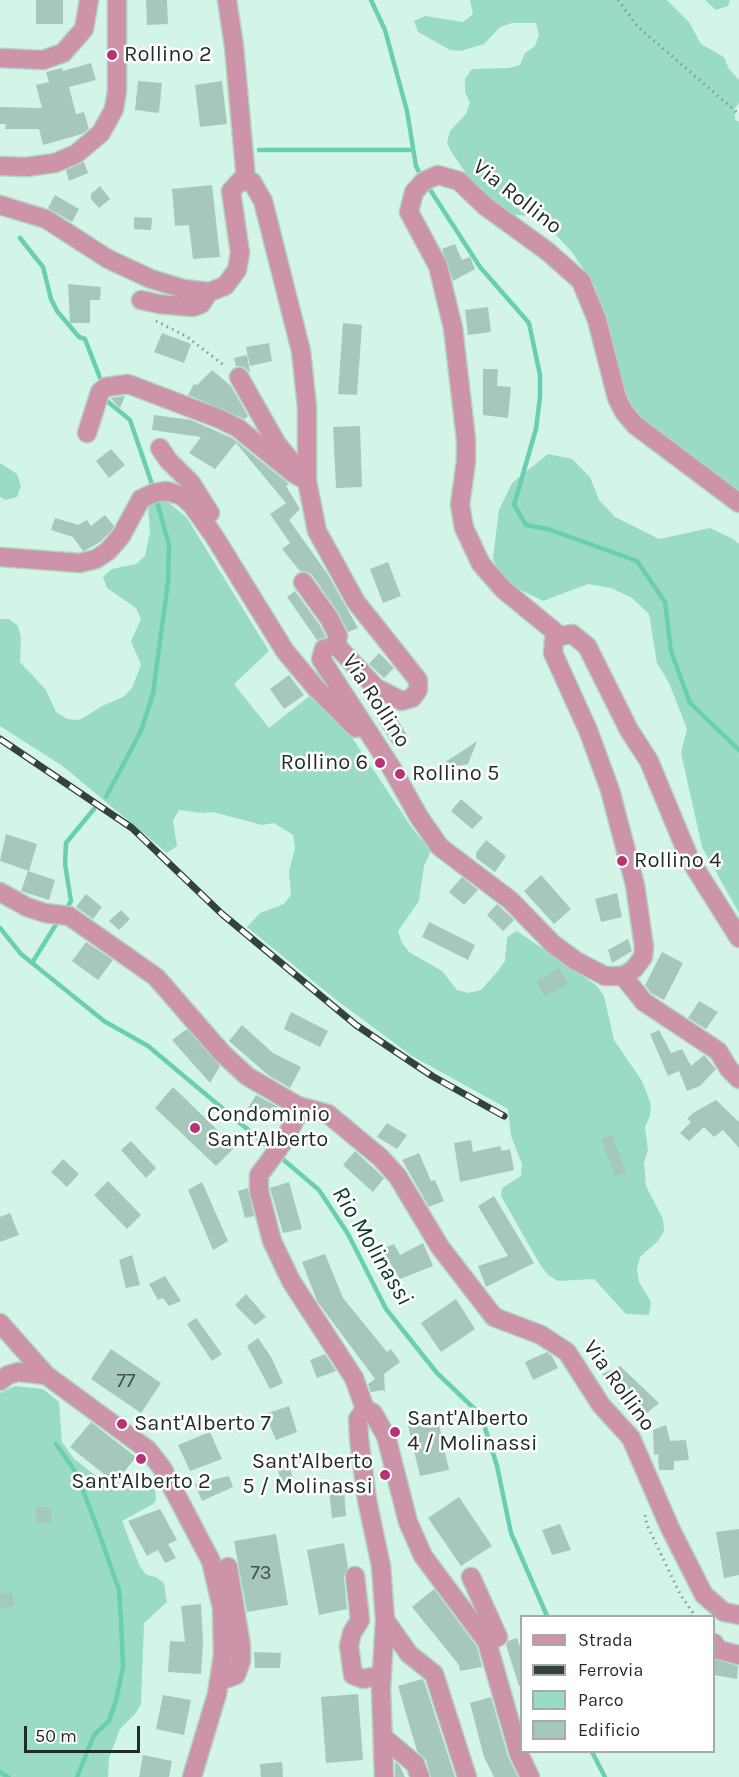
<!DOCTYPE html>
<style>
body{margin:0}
#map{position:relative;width:739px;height:1777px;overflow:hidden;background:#d3f5e8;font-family:Karla,sans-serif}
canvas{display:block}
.legend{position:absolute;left:520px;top:1615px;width:195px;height:138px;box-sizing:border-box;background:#fff;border:2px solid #a5aba9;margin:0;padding:8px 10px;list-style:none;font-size:18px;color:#1f2c27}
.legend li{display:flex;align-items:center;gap:12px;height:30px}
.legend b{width:30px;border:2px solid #a5aba9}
.scale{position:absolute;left:24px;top:1726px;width:116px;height:27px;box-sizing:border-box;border:3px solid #1f2c27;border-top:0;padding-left:8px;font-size:18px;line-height:21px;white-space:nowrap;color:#1f2c27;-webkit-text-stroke:4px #fff;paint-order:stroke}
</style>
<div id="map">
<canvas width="739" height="1777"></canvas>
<ul class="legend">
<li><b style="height:8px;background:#cc93a9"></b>Strada</li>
<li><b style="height:8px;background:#33423c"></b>Ferrovia</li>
<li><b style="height:16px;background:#99dbc4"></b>Parco</li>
<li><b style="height:16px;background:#a6c7bb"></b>Edificio</li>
</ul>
<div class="scale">50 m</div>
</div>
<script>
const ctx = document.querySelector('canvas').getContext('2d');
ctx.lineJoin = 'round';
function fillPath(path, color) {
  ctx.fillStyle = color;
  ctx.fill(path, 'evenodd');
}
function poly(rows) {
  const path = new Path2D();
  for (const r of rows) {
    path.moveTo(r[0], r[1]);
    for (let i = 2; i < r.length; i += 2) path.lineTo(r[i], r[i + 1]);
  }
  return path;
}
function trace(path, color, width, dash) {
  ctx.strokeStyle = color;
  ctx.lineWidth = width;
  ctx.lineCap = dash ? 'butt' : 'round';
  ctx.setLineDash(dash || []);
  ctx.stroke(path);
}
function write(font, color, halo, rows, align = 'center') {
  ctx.font = font + ' Karla,sans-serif';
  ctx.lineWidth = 5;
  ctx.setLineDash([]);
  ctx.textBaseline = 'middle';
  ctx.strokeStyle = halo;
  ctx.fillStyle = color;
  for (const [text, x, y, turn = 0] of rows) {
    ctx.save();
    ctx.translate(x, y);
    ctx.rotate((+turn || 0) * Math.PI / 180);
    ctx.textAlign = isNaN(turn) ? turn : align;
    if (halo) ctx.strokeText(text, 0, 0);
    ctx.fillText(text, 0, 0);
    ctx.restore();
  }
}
const green = poly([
 [470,0,667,0,689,22,701,44,724,57,729,69,739,80,739,103,735,108,735,120,739,122,739,491,652,429,633,409,617,377,595,286,571,251,544,222,533,216,502,214,482,197,452,153,447,143,450,131,466,114,470,103,465,92,465,79,472,69,509,68,520,65,525,53,535,46,539,35,536,23,512,23,500,27,484,44,461,51,450,50,418,32,414,21,425,16,463,22,473,14],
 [705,0,730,0,728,6,716,10],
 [548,454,572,459,590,477,599,500,615,517,659,539,710,528,733,539,739,544,739,913,702,847,681,753,687,729,669,683,657,663,649,614,632,598,611,588,588,584,543,601,501,580,493,558,499,510,512,483],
 [0,463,17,474,21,486,17,497,6,500,0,497],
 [156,499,168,502,187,518,269,651,234,684,269,728,316,691,335,704,353,739,412,828,431,851,424,866,419,901,398,931,402,943,409,952,442,971,457,990,468,993,481,990,497,972,505,961,507,937,517,931,597,986,604,996,614,1040,642,1081,651,1104,650,1116,645,1127,648,1151,644,1162,646,1186,663,1219,664,1231,658,1241,640,1257,637,1269,639,1282,651,1302,649,1315,626,1314,594,1279,558,1281,548,1275,541,1266,501,1196,502,1188,521,1176,522,1164,511,1136,508,1109,412,1056,335,999,247,927,260,913,284,904,291,895,289,871,295,848,293,835,274,823,262,825,213,812,202,813,179,810,173,821,177,846,167,853,64,767,0,726,0,619,9,619,18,626,21,638,20,662,46,690,56,712,67,719,79,720,90,714,100,707,123,697,132,688,141,665,131,641,141,619,136,608,107,588,103,577,112,569,136,564,145,556,150,532,148,508],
 [15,1386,43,1389,59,1402,62,1442,74,1459,116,1491,145,1485,155,1490,156,1500,153,1504,122,1521,140,1567,147,1575,156,1577,164,1583,167,1602,144,1623,141,1704,136,1713,120,1729,109,1758,108,1777,0,1777,0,1393]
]);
const stream = poly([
 [371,0,385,30,407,111,416,166,422,178],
 [259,150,412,150],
 [427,185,480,267,529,323,540,375,540,397,536,429,514,505,526,525,548,529,637,561,665,602,671,651,690,703,739,750],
 [20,238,43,267,51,299,57,311,79,337,85,339,102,383],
 [106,397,107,401,130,420,154,490],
 [106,797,141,731,153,694,168,582,169,545,156,498],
 [65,911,71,901,65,864,66,843,94,809],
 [0,928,21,954,104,1021,148,1046,271,1149],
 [32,963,60,918],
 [278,1155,319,1190,348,1234,386,1309,437,1373,481,1415,497,1466,511,1533,547,1616],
 [56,1444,77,1474,98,1530,119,1590,121,1619,123,1667,116,1700,109,1721,94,1735,77,1777],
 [592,1752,605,1777],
 [0,1772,8,1777]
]);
const building = poly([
 [36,0,63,0,63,24,36,24],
 [146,0,167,0,168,24,147,25],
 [91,63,96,80,69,87,76,114,84,112,89,129,82,134,43,145,39,129,5,129,6,124,0,124,0,107,42,108,36,85,49,82,46,72,62,68,63,71],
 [138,81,162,83,159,113,135,110],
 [222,81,227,124,200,127,195,85],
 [84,162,88,173,69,181,66,170],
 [212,185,220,257,193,259,189,225,175,226,172,189],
 [100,186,110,199,99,208,91,199,91,194],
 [55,195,79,209,72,222,48,208],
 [134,217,152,218,151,230,134,229],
 [455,244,462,260,470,257,475,269,453,281,442,249],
 [68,284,101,287,100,300,90,300,90,323,70,323],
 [488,307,491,332,468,335,465,310],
 [343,323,362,325,357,395,338,394],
 [162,333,191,344,184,363,154,352],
 [269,343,272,361,250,366,246,347],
 [247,355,250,372,249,372,244,367,236,366,234,358],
 [483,369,498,369,497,386,511,387,508,418,483,415],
 [212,370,231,386,248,416,245,419,188,395,194,384,197,385],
 [125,396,120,408,110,398,111,398],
 [154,415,191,420,232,438,289,484,286,486,300,509,289,520,327,573,358,628,348,632,338,612,312,575,307,572,300,571,282,549,290,543,270,514,286,503,236,443,215,469,189,453,201,437,152,430],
 [360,426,362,487,336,488,333,427],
 [111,449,125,465,109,478,96,461],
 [105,515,114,526,112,530,100,542,86,550,83,551,73,537,51,530,55,518,78,525,87,520,91,526],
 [388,562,401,596,383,603,370,569],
 [295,591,319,624,326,637,317,640,287,597],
 [379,653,394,668,384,678,369,664],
 [289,675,304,695,284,709,270,689],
 [391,708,408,737,393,745,376,717],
 [477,741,468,764,433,770,464,750],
 [461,799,483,818,472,829,451,811],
 [6,834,37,844,29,871,0,861],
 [486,840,506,856,495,872,476,858,476,853],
 [28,871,55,880,49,900,21,891],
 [541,875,571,909,554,924,524,891],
 [462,877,478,890,464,905,449,892],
 [617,893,622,917,601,922,595,899],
 [86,894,102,907,93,919,76,907],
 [497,904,514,920,503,931,487,915],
 [121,910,130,919,119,930,109,921],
 [429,922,475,945,468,960,422,937],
 [628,939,632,951,612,963,608,950],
 [86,942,113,960,98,980,72,961],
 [662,952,683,963,664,1000,651,993,645,985],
 [559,968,568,984,544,996,536,981],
 [699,1001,718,1012,706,1029,688,1018],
 [291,1012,328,1031,320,1047,284,1029],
 [242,1025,273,1053,301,1067,290,1088,268,1075,229,1041],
 [187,1029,220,1066,210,1083,172,1040],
 [659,1030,671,1053,682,1049,691,1066,704,1055,716,1069,700,1086,687,1091,679,1071,668,1076,650,1034],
 [173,1087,235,1147,216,1166,155,1108],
 [256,1095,278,1107,270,1120,248,1108],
 [716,1100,739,1122,739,1148,723,1130,714,1137,704,1127,689,1141,680,1133,691,1122,687,1119,693,1113],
 [387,1123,407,1135,397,1149,377,1137],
 [612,1135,626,1172,615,1176,601,1139],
 [471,1140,473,1152,500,1146,502,1151,510,1149,514,1170,460,1182,454,1143],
 [131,1141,156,1168,146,1178,121,1150],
 [355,1151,384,1178,373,1192,343,1165],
 [419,1153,431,1181,435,1180,444,1201,429,1207,402,1160],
 [63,1159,79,1174,67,1187,51,1172],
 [108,1181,141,1215,127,1229,94,1195],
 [202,1182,228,1241,213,1250,188,1190],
 [289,1182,302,1229,283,1233,270,1188],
 [248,1188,254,1216,245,1218,238,1191],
 [494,1196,534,1263,486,1287,478,1266,508,1256,478,1206],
 [10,1213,19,1235,0,1242,0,1217],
 [423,1243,433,1266,400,1279,382,1249,394,1244,400,1255],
 [325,1254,343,1298,387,1352,391,1349,400,1362,384,1374,385,1392,383,1390,371,1392,368,1384,375,1379,317,1301,302,1262],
 [132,1255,140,1285,126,1288,119,1260],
 [165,1276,181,1301,169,1306,163,1298,158,1300,149,1284],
 [246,1294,266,1317,255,1325,235,1305],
 [456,1299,475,1329,441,1352,421,1323],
 [196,1318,222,1354,212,1361,187,1324],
 [258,1338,271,1357,283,1383,270,1389,247,1346],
 [111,1349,161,1383,141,1413,91,1379],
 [547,1352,552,1356,558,1368,533,1380,525,1362],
 [325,1354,336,1371,317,1378,310,1360],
 [620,1366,659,1403,640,1419,635,1419,624,1408,628,1405,602,1374],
 [289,1406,297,1432,276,1440,265,1414],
 [437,1415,449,1470,420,1476,407,1421],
 [91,1422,136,1457,115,1483,70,1447],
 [666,1425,670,1441,686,1440,689,1460,674,1461,674,1470,659,1470,658,1454,654,1455,653,1430],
 [210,1432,222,1459,190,1471,178,1445],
 [289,1462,295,1489,283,1492,277,1465],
 [229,1476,233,1487,202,1501,195,1484],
 [344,1489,346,1516,332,1518,329,1491],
 [459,1497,492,1546,461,1566,428,1518],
 [36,1507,52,1508,51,1523,36,1523],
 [160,1509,177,1540,168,1544,176,1558,165,1563,158,1550,147,1556,128,1521],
 [560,1524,571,1550,552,1555,542,1530],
 [739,1529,739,1575,724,1578,716,1532],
 [276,1534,288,1605,247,1612,234,1541],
 [344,1543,348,1567,344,1577,347,1609,319,1615,307,1550],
 [434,1589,477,1647,482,1667,460,1671,459,1665,412,1607],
 [12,1593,14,1606,0,1608,0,1594],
 [201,1604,203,1643,201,1674,168,1672,170,1641,185,1642,181,1606],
 [517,1638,522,1652,522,1686,519,1686,506,1645,508,1641],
 [254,1652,281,1653,280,1668,255,1668],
 [714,1659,738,1666,737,1679,714,1675],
 [422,1679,424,1681,455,1777,431,1777,426,1760,417,1751,398,1686],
 [358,1694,363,1760,326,1763,321,1697],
 [163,1695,191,1700,184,1735,156,1729],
 [491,1697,508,1757,518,1777,494,1777,484,1757,470,1703],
 [143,1755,172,1761,169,1777,139,1777],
 [282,1762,283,1777,261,1777,260,1764],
 [395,1762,400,1766,405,1777,395,1777]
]);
const path = poly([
 [618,0,638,27,739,114],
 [156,321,186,336,226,367],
 [645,1515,647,1525,680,1594,695,1616]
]);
const minor = poly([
 [227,0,234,46,246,180],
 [0,58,43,60,63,53,84,29,89,0],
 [0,166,26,167,55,163,76,154,101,133,114,109,117,91,117,0],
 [0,205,46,219,108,259,151,279,184,289,209,292,225,286,237,270,240,253,231,191,240,181,252,182,263,201,301,351,307,407,307,481,317,531,356,602,418,680,418,690,412,698,402,701,376,688,336,645,324,649,321,659,391,767,419,817,440,847,510,900,553,944,576,961,605,976,623,976,634,969,643,957,644,947,635,885,610,790,588,730,553,653,554,640,560,636,572,634,587,646,629,730,649,761,690,860,739,938],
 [141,300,159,304,193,307,201,304,209,292],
 [239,377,277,444,292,462],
 [87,433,100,392,106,387,128,384,220,419,238,428,293,473,307,481],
 [160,448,168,460,191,483,210,513],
 [0,557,80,563,96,559,108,551,121,536,141,499,154,493,167,491,182,496,192,505,214,536,285,651,315,687,356,728],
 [303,582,329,618,338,636,336,645],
 [560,636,504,590,481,564,464,528,460,505,466,461,466,439,453,328,438,266,409,212,414,192,424,181,438,175,459,181,485,206,547,251,581,281,597,320,617,398,624,412,635,425,739,503],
 [0,892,27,907,45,913,69,916,156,977,222,1053,247,1076,298,1106],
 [623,976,644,1002,718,1051,729,1069,739,1079],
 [0,1323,46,1375],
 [0,1381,8,1375,18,1372,46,1375,148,1450,162,1468,211,1561,222,1608,223,1655,217,1694,192,1777],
 [365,1409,354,1378,291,1281,272,1241,259,1191,259,1175,282,1144,297,1116,298,1106,328,1114,381,1158,398,1177,440,1247,494,1317,541,1335,567,1352,601,1405,631,1438,670,1528,704,1595,724,1612,739,1615],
 [365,1409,373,1413,386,1436,408,1522,423,1556,487,1642,519,1754,530,1777],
 [365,1409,358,1419,359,1438,367,1500,381,1566,385,1620,381,1688,384,1777],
 [355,1576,360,1620,352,1633,349,1646,353,1675,363,1679,382,1675],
 [471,1577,498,1637,487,1642],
 [385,1620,409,1654,434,1674,467,1777],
 [714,1643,719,1650,739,1655],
 [220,1681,236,1675,241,1661,241,1646,228,1567],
 [383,1737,415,1764,420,1777]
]);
const rail = poly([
 [0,739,132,828,222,914,356,1025,432,1076,504,1116]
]);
const markers = [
 [112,55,6,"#b93275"],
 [380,763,6,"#b93275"],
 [400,774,6,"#b93275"],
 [622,861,6,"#b93275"],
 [195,1128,6,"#b93275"],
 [122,1424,6,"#b93275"],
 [395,1432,6,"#b93275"],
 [141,1459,6,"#b93275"],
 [385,1475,6,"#b93275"]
];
const numberNames = [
 ["77",126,1381],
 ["73",261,1573]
];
const poiNames = [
 ["Rollino 2",124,55],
 ["Rollino 6",368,763,"right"],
 ["Rollino 5",412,774],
 ["Rollino 4",634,861],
 ["Condominio",207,1115],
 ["Sant'Alberto",207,1140],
 ["Sant'Alberto",407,1419],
 ["4 / Molinassi",407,1444],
 ["Sant'Alberto 7",134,1424],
 ["Sant'Alberto",373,1462,"right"],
 ["5 / Molinassi",373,1487,"right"],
 ["Sant'Alberto 2",141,1482,"center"]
];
const streetNames = [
 ["Via Rollino",517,197,38],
 ["Via Rollino",376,701,57],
 ["Via Rollino",619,1386,54]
];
const waterNames = [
 ["Rio Molinassi",372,1246,59]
];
fillPath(green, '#99dbc4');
trace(stream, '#6acfaf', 4.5);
fillPath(building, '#a6c7bb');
trace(minor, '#b3d1c5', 21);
trace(path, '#829a91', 3, [1.5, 4.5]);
trace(minor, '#cc93a9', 18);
trace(rail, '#33423c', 7);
trace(rail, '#fff', 4.5, [14]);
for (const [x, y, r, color] of markers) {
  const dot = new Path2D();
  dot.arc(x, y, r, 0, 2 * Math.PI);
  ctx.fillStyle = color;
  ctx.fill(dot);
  trace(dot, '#fff', 2);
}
write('20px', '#41534c', null, numberNames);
write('22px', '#1f2c27', '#fff', poiNames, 'left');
write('22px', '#1f2c27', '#fff', streetNames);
write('italic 24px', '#0a392d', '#fff', waterNames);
</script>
